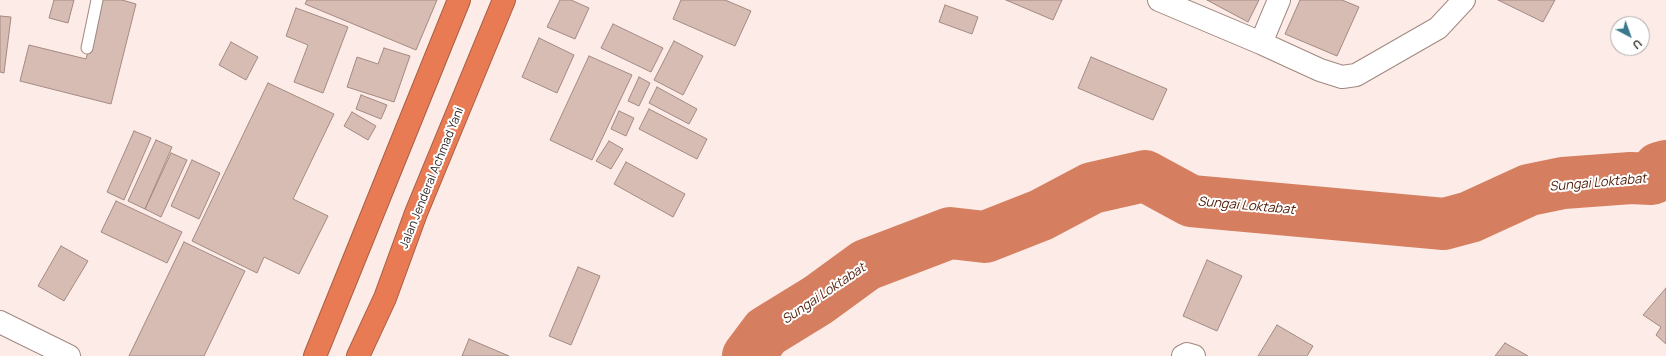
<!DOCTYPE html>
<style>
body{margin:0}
#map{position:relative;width:1666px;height:356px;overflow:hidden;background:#fcebe6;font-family:Manrope,sans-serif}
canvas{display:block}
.north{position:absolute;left:1610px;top:16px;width:40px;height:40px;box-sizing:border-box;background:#fff;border:1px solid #ada9a8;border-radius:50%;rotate:139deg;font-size:11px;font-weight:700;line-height:16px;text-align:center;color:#332926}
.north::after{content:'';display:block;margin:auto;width:14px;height:18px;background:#38788c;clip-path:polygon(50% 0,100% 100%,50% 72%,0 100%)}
</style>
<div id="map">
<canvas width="1666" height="356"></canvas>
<div class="north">U</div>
</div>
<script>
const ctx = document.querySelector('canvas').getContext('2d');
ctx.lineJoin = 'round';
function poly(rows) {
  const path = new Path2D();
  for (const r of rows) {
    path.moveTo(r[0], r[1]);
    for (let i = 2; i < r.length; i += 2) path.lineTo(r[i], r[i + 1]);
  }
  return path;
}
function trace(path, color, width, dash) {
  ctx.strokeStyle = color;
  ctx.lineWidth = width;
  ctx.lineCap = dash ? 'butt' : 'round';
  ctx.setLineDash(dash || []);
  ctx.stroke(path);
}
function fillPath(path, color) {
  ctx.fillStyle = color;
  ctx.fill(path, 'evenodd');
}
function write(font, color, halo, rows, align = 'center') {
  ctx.font = font + ' Manrope,sans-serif';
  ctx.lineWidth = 4;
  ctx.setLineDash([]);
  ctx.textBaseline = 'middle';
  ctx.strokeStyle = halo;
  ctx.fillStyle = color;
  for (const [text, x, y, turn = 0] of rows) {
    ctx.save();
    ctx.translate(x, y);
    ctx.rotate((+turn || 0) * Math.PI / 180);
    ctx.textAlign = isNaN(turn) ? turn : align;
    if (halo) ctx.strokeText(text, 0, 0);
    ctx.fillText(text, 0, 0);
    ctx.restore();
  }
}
const river = poly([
 [748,356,766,332,818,300,866,265,950,233,985,237,1041,215,1092,188,1145,176,1191,201,1444,224,1470,217,1529,190,1563,183,1631,178,1652,179,1659,168,1666,166]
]);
const building = poly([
 [54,0,74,0,68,23,49,18,54,0],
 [101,0,122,0,136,4,111,104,20,81,29,45,86,59,101,0],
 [307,0,437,0,416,50,305,4,307,0],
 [560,0,571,0,589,8,575,39,547,27,560,0],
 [681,0,725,0,751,11,735,46,673,19,681,0],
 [1006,0,1062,0,1053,20,1006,0],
 [1207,0,1259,0,1248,22,1207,0],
 [1300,0,1342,0,1359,7,1337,56,1285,34,1300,0],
 [1498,0,1555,0,1543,22,1498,0],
 [945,5,978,17,972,34,939,22,945,5],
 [296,8,348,27,323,93,294,82,308,45,286,36,296,8],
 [0,16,11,17,4,73,0,72,0,16],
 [613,24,663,48,651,72,601,48,613,24],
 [539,38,574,55,557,93,522,77,539,38],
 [674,41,703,56,683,95,654,80,674,41],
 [231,42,258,57,246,80,219,65,231,42],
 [384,48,410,56,394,102,347,87,357,57,378,64,384,48],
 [589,56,632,75,592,160,550,140,589,56],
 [1091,57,1167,89,1153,120,1078,88,1091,57],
 [639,77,650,83,639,106,628,101,639,77],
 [268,83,334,114,293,199,328,216,299,274,264,257,257,273,192,241,268,83],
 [657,87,697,109,689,124,649,103,657,87],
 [361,95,387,105,381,119,356,109,361,95],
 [649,109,707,139,697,159,639,129,649,109],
 [619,111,634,118,626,136,611,129,619,111],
 [352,112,376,126,368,140,344,126,352,112],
 [134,131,151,138,124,200,107,192,134,131],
 [156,140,172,147,145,209,128,201,156,140],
 [609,141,623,149,611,169,596,161,609,141],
 [171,153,187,160,161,217,145,209,171,153],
 [192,160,220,173,199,219,171,206,192,160],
 [626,162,685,194,673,217,614,184,626,162],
 [116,201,182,232,167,263,101,232,116,201],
 [184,242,245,271,204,356,129,356,184,242],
 [61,246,88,261,64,301,38,286,61,246],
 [1207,260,1242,276,1217,331,1183,316,1207,260],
 [578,267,600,276,571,345,549,336,578,267],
 [1666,288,1666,344,1656,335,1661,327,1643,315,1666,288],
 [1277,325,1313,346,1307,356,1258,356,1277,325],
 [469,339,509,356,462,356,469,339],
 [1505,343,1528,356,1495,356,1505,343]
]);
const lane = poly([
 [87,48,97,0]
]);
const street = poly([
 [1159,0,1261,43,1320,70,1342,77,1356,75,1438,28,1464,0],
 [1261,43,1279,0],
 [0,322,69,356],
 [1183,356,1187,354,1194,356]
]);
const highway = poly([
 [315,356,459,0],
 [358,356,385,298,416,213,504,0]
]);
const streetNames = [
 ["Jalan Jenderal Achmad Yani",432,178,-68]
];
const waterNames = [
 ["Sungai Loktabat",1598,183,-5],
 ["Sungai Loktabat",1246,206,5],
 ["Sungai Loktabat",824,294,-34]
];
trace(river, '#d57f60', 52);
fillPath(building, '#d6bcb3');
trace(building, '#a38a82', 1);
trace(lane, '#a0887f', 13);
trace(street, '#a0887f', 24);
trace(highway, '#a95e44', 24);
trace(lane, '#fff', 11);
trace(street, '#fff', 22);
trace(highway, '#e87b54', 22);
write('12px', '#332926', '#fff', streetNames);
write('italic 13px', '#4f1904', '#fff', waterNames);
</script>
